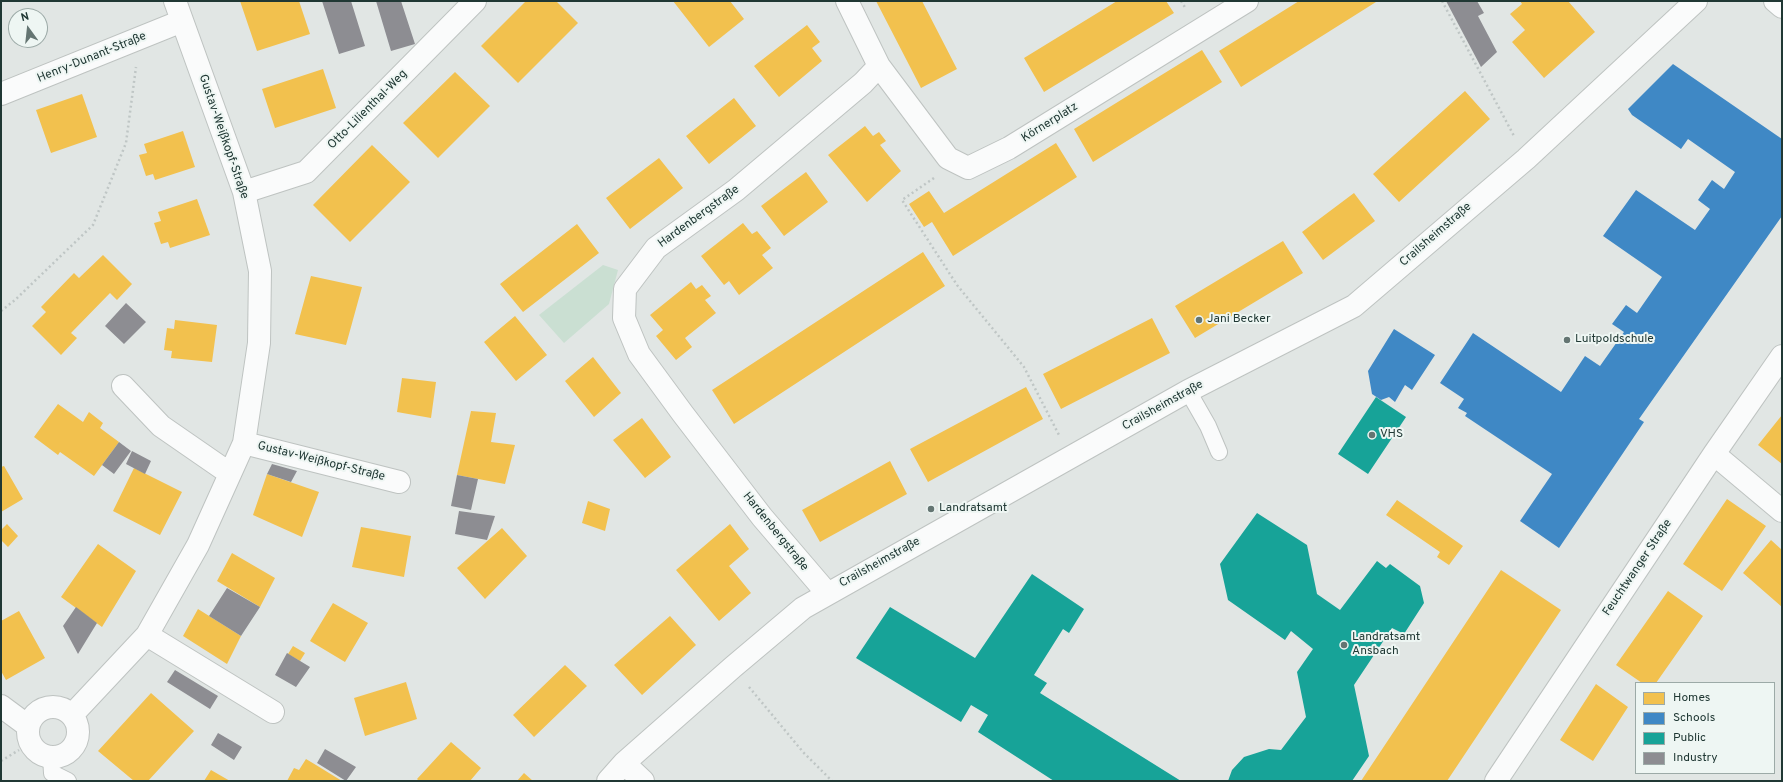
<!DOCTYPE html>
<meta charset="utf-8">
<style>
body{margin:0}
#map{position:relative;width:1783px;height:782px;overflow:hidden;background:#e1e6e4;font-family:Overpass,sans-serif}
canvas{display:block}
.frame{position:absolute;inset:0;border:2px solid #203834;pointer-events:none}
.legend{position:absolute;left:1635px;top:682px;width:140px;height:92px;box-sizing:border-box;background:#eef6f3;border:1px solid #9caaa7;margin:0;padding:5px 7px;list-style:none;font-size:12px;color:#203834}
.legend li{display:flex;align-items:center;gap:8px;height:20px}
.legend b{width:20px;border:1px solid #9caaa7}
.north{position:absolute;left:8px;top:8px;width:40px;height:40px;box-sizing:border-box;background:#eef6f3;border:1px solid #9caaa7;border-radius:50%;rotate:345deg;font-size:11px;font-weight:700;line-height:16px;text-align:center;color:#203834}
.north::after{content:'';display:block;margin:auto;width:14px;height:18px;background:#647572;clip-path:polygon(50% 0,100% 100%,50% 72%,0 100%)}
</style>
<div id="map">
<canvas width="1783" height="782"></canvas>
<div class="frame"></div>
<ul class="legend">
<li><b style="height:11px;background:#f2c14e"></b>Homes</li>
<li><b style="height:11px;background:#3f88c5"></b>Schools</li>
<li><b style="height:11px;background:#17a398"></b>Public</li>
<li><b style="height:11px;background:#8d8d92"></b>Industry</li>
</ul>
<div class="north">N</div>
</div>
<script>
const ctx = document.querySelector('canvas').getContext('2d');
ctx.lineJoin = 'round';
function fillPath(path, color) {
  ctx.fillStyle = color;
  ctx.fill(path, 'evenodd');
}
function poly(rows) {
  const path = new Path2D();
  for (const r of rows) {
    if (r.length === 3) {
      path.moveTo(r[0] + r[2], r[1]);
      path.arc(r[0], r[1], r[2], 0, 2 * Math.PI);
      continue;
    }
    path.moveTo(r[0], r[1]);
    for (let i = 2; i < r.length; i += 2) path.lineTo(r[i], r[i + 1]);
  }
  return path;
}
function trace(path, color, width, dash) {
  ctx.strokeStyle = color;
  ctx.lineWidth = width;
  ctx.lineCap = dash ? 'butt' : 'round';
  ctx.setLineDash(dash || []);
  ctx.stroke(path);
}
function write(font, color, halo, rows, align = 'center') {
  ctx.font = font + ' Overpass,sans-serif';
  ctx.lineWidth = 4;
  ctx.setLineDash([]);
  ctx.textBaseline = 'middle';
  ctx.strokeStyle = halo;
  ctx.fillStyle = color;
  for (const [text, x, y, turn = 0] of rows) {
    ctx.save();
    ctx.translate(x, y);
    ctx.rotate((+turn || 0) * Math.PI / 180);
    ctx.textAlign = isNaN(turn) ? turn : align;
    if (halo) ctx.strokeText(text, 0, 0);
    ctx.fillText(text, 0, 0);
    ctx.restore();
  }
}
const green = poly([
 [603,265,618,270,609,304,564,343,539,315]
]);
const homes = poly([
 [240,1,299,1,310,34,257,51],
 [526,1,556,1,578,23,518,83,481,46],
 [673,1,730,1,744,19,709,47],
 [876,1,922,1,957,69,921,88],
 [1117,1,1166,1,1174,13,1044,92,1024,58],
 [1299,1,1375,1,1376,2,1241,87,1219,51],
 [1520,1,1568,1,1595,32,1544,78,1512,42,1525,30,1510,14,1522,4],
 [807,25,820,42,812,48,822,61,779,97,754,66],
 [1202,50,1222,82,1093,162,1074,129],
 [323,69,336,108,275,128,262,89],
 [455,72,490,106,438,158,403,123],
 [1465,91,1490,119,1399,202,1373,174],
 [82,94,97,137,51,153,36,110],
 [734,98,756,126,709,164,686,136],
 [865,126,873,136,879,132,886,141,880,145,901,171,867,202,828,155],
 [183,131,195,167,155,180,153,174,146,176,139,155,147,153,144,144],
 [1056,143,1077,177,953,256,932,222,924,227,909,204,929,191,944,213],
 [372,145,410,182,350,242,313,205],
 [659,158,683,188,630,229,606,198],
 [806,172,828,202,784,236,761,206],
 [1354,193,1375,221,1323,260,1302,232],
 [197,199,210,235,170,248,168,242,161,244,154,223,161,221,158,212],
 [743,223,752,234,757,231,771,248,762,255,773,268,739,295,729,281,724,285,701,256],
 [577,224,599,253,523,312,500,284],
 [1283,241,1303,273,1195,338,1175,306],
 [923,252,945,286,734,424,712,390],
 [103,255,132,284,117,300,110,293,71,333,77,338,61,355,32,326,46,312,41,307,74,273,79,278],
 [311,276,362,287,346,345,295,334],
 [691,282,696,289,702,285,711,296,705,300,716,313,685,338,692,347,676,360,656,336,663,330,650,315],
 [515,316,547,355,516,381,484,342],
 [1152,318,1170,353,1061,409,1043,374],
 [175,320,217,325,212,362,171,358,172,351,164,350,167,328,174,329],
 [593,357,621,393,594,417,565,381],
 [402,378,436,382,431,418,397,412],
 [1026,387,1043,419,928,482,910,449],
 [58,404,83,422,89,412,103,423,100,428,119,442,94,476,60,452,58,455,34,437],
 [471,411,496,413,491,442,515,445,505,484,457,475],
 [1782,415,1782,464,1758,445],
 [642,418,671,457,645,478,613,440],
 [890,461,907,494,820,542,802,510],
 [4,466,23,499,1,512,1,467],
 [134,468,182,492,160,535,113,511],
 [267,474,319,492,302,537,253,515],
 [1727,499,1766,526,1722,591,1683,564],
 [1397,500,1463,546,1449,565,1437,557,1440,552,1386,515],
 [588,501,610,509,605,531,582,523],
 [7,524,18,536,8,547,1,540,1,530],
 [730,524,749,549,729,566,751,593,719,621,676,570],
 [361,527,411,536,404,577,352,567],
 [502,528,527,556,485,599,457,568],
 [1771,540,1782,550,1782,607,1743,573],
 [98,544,136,571,102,627,61,597],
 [232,553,275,578,260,607,217,581],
 [1501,570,1561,610,1447,781,1361,781],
 [1668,591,1703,616,1656,683,1642,683,1616,665],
 [333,603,368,623,345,662,310,641],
 [198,609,241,636,227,664,183,636],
 [19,611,45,658,6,680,1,671,1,621],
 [670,616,696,645,642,695,614,665],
 [293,646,305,653,300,661,288,654],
 [565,665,587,686,534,737,513,715],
 [406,682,417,719,365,736,354,698],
 [1596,684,1628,707,1593,761,1560,740],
 [151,693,194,731,148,781,134,781,98,751],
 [451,742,481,768,470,781,419,781,417,779],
 [306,759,316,765,342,781,287,781,294,768,299,770],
 [211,770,230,781,204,781],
 [524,773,533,781,517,781]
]);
const schools = poly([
 [1673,64,1782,139,1782,216,1639,419,1644,422,1559,548,1520,521,1552,474,1465,416,1467,413,1458,408,1464,399,1440,383,1473,333,1561,392,1585,356,1600,366,1624,332,1612,324,1626,305,1637,313,1662,277,1603,236,1636,190,1695,230,1710,209,1698,200,1712,180,1724,189,1735,172,1688,139,1681,149,1632,115,1628,109],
 [1394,329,1435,355,1412,390,1405,385,1395,402,1389,397,1381,400,1372,394,1368,371]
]);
const public = poly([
 [1376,397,1406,417,1368,474,1338,454],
 [1257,513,1307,545,1317,594,1340,610,1377,561,1386,568,1390,564,1420,586,1424,603,1404,634,1392,628,1354,685,1369,756,1352,781,1228,781,1232,770,1244,757,1269,749,1281,750,1306,717,1297,672,1313,649,1291,631,1285,640,1228,600,1220,564],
 [1032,574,1084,609,1069,633,1063,629,1034,675,1047,683,1040,693,1181,781,1054,781,978,732,988,715,971,705,961,722,856,658,890,607,975,658]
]);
const industry = poly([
 [322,1,351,1,365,46,339,54],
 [376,1,401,1,415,44,391,51],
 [1446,1,1477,1,1484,13,1478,16,1497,52,1481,67],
 [126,303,146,322,124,344,105,326],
 [119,442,131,451,114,474,102,465],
 [132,451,151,461,145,474,126,464],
 [272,464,297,471,291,482,267,474],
 [457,475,478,479,471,510,451,506],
 [459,511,495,516,487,540,455,534],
 [227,588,260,607,241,636,209,616],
 [76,607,97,623,78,654,63,626],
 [287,653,310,667,296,687,275,675],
 [175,670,218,696,210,709,167,682],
 [218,733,242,747,234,760,211,745],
 [325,749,356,767,346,781,317,763]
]);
const path = poly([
 [1181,1,1186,9],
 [1442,1,1514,136],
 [934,178,902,200,957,285,1024,367,1059,435],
 [1,311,15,300,93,225,126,143,136,67],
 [749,687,803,752,832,781],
 [1,761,19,750]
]);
const lane = poly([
 [1188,391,1208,426,1219,452],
 [51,757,52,773,68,781]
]);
const street = poly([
 [847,1,879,66,948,158,968,168,1009,148,1247,1],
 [1775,1,1782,7],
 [1,94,182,21],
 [244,192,306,172,475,1],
 [123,386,161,426,229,473],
 [244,443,399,482],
 [1714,454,1782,511],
 [827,593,762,517,683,414,639,354,624,318,625,289,656,248,736,190,863,83,879,66],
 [147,635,273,712],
 [1,706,28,726],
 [53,732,25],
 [72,715,147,635,198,545,244,443,259,343,260,271,244,192,175,1],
 [624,763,643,781],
 [608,781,624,763,733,667,803,608,1188,391,1354,306,1526,159,1696,1],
 [1496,781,1714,454,1782,356]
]);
const markers = [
 [1199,320,4,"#647572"],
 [1567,340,4,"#647572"],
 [1372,435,4,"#647572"],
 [931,509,4,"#647572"],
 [1344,645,4,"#647572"]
];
const streetNames = [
 ["Henry-Dunant-Straße",92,58,-22],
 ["Otto-Lilienthal-Weg",368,110,-45],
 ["Körnerplatz",1050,123,-32],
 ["Gustav-Weißkopf-Straße",223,137,71],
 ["Hardenbergstraße",699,217,-36],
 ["Crailsheimstraße",1436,235,-41],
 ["Crailsheimstraße",1163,406,-29],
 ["Gustav-Weißkopf-Straße",321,462,14],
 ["Hardenbergstraße",775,532,51],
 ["Crailsheimstraße",880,563,-29],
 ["Feuchtwanger Straße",1638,568,-56]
];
const poiNames = [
 ["Jani Becker",1207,320],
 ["Luitpoldschule",1575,340],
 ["VHS",1380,435],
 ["Landratsamt",939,509],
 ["Landratsamt",1352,638],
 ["Ansbach",1352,652]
];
fillPath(green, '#cadfd2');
fillPath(homes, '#f2c14e');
fillPath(schools, '#3f88c5');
fillPath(public, '#17a398');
fillPath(industry, '#8d8d92');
trace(lane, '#bec3c1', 18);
trace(street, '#bec3c1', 24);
trace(path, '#bfc6c5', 2.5, [2, 3]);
trace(lane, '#fafbfb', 16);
trace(street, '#fafbfb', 22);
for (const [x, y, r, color] of markers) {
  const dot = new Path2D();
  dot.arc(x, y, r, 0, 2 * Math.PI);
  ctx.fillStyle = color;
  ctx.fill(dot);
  trace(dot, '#eef6f3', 1.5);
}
write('12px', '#203834', '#eef6f3', streetNames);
write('12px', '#203834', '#eef6f3', poiNames, 'left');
</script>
